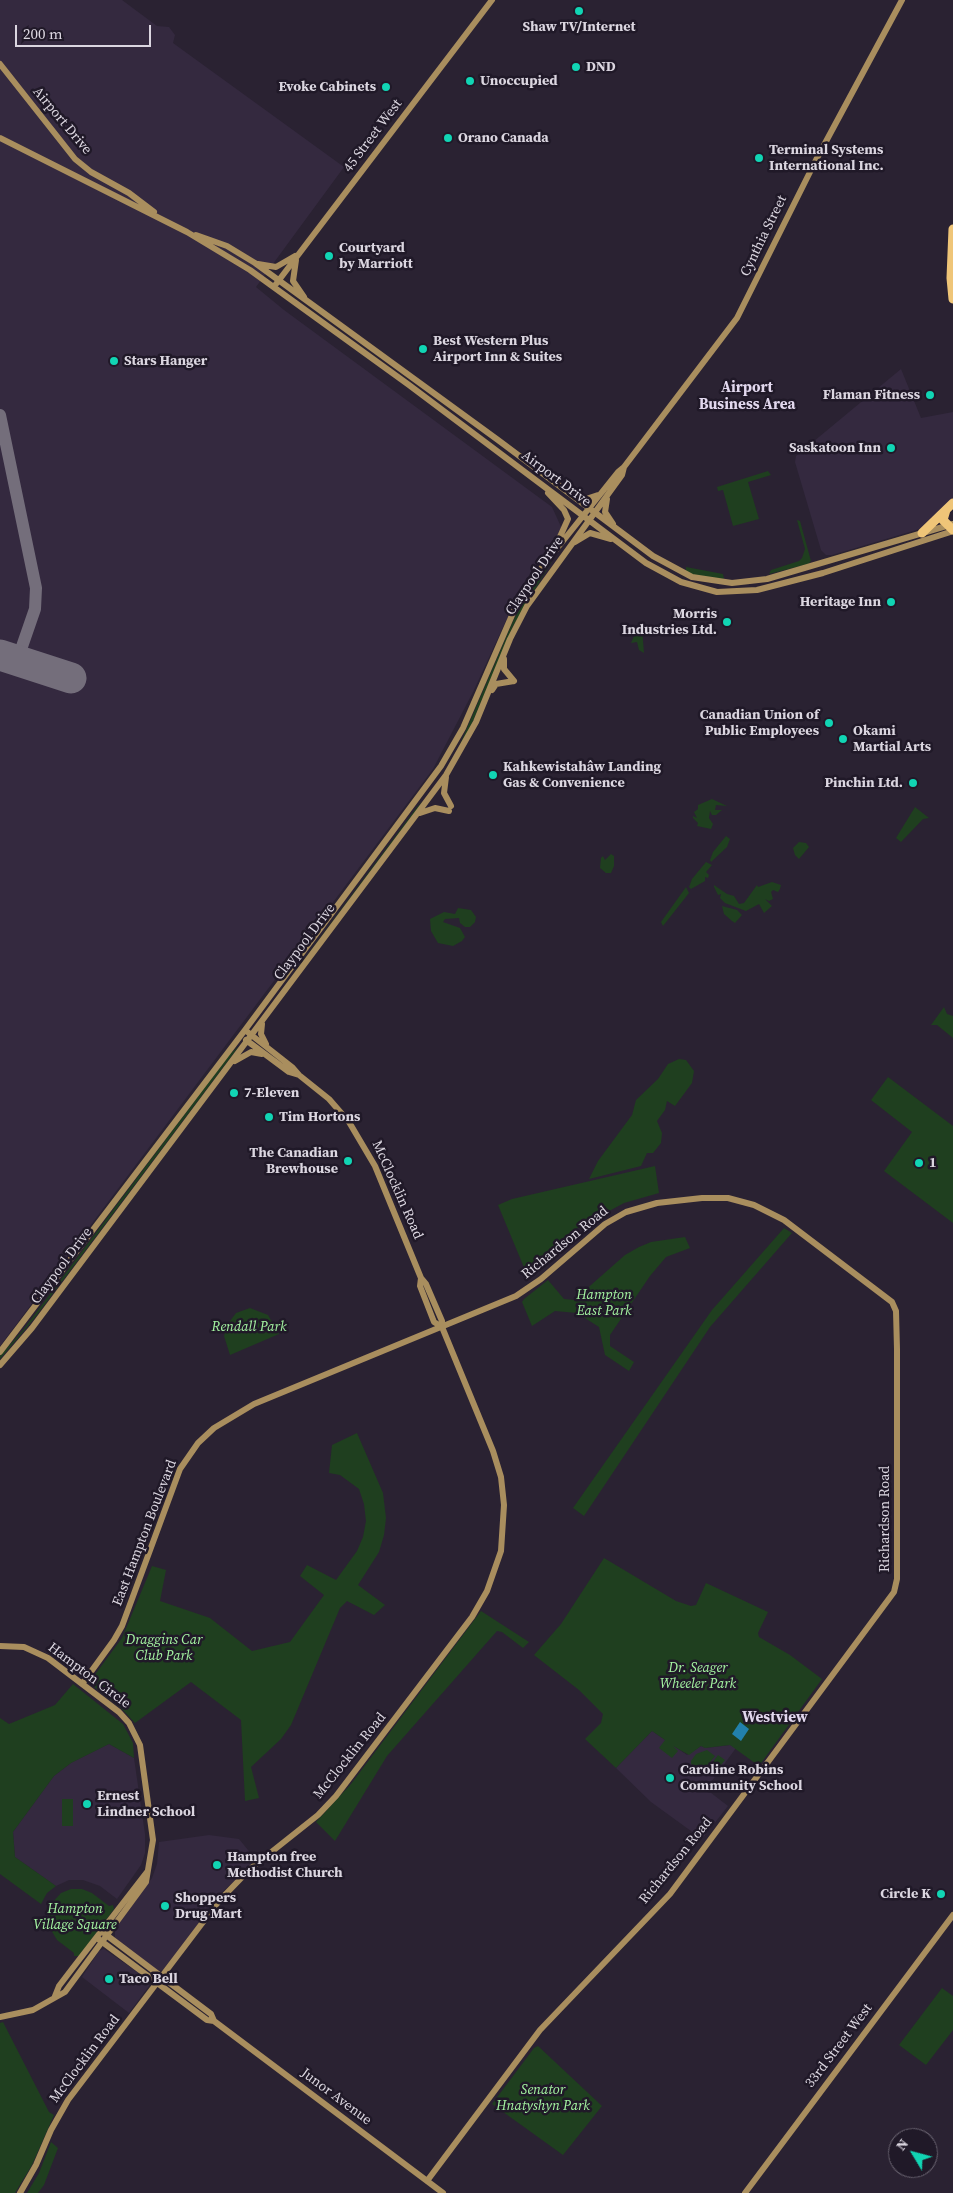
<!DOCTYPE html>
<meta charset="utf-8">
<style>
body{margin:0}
#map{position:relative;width:953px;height:2193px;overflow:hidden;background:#2a2232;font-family:"Source Serif 4",serif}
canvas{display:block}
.north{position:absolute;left:888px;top:2128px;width:50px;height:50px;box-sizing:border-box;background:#201928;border:1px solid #6b6572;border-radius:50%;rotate:307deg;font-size:14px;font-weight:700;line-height:20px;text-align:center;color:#dbd6e0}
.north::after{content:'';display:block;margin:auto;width:18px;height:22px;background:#11d5b4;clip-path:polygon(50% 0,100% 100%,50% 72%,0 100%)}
.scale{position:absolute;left:15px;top:25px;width:136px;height:22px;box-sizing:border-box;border:2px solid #dbd6e0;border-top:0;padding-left:6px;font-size:15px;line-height:18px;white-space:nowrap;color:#dbd6e0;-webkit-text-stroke:4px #201928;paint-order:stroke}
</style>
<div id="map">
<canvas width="953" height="2193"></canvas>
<div class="north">N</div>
<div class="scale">200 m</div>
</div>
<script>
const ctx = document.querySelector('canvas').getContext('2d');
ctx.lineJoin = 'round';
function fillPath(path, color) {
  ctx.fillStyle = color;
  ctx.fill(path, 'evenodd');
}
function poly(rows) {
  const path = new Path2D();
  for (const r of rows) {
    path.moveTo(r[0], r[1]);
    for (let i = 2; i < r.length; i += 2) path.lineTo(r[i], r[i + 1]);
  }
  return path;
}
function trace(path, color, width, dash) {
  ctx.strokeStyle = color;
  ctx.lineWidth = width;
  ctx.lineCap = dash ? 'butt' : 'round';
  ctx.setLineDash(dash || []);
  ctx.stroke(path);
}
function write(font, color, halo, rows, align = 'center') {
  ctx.font = font + ' "Source Serif 4",serif';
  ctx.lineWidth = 5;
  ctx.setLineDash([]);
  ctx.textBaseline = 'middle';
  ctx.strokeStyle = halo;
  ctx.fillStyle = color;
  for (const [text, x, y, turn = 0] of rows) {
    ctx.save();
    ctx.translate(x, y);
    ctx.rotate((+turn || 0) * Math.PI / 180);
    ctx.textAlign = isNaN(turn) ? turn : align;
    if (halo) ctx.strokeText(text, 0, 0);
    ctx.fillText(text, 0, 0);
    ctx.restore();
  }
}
const built = poly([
 [0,0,122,0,157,26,169,27,175,35,173,43,344,167,256,287,284,310,552,507,562,529,523,584,473,692,433,769,0,1346],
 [901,369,921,418,953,412,953,501,923,528,832,555,826,555,821,550,795,462,796,456],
 [652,1731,687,1755,701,1746,705,1748,730,1745,736,1748,706,1789,728,1806,702,1839,651,1802,616,1768],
 [109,1744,134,1758,145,1834,145,1853,141,1865,117,1899,100,1886,83,1880,69,1880,56,1886,15,1857,13,1832,54,1776,71,1763],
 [209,1835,239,1839,257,1861,222,1892,163,1970,158,1971,115,1939,115,1929,152,1878,157,1864,159,1842],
 [104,1949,149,1980,149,1986,129,2013,82,1977,99,1951]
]);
const green = poly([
 [768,471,771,475,748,482,759,519,733,526,723,490,718,491,717,487],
 [797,520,800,521,811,561,808,564,769,574,771,570,799,561,802,558,805,549],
 [555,556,513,626,472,723,455,756,514,619,533,586],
 [686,567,723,574,724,579,700,577,686,572],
 [638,624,642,628,644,653,639,650,637,642,631,643,634,636,632,633],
 [712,799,727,806,716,805,715,810,722,810,716,815,712,815,710,811,709,818,713,824,711,829,697,826,698,823,693,818,693,816,697,818,694,812,698,809,698,805],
 [423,801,274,1000,417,807],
 [915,807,929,818,923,819,901,842,896,838],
 [726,836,730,839,727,847,711,862,710,860,713,852],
 [799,842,806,843,809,847,799,859,795,855,793,848],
 [611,854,614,856,614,866,611,873,606,873,600,868,601,858,603,856,605,860],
 [706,862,712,865,706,872,709,875,708,878,705,877,705,881,691,889,689,887,692,879],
 [772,882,781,885,780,889,778,892,773,890,771,892,773,899,769,901,765,899,772,906,764,913,759,904,746,911,725,903,720,898,721,894,718,895,714,887,714,885,727,894,734,896,739,904,744,903,757,885,758,887],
 [686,887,689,893,663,926,661,922],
 [722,906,737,910,742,915,735,923,732,921,724,914],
 [458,908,471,910,476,917,475,922,470,927,465,927,460,923,459,918,445,919,443,922,460,928,465,937,462,941,453,946,438,943,431,931,430,919,444,912,455,914],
 [944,1007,947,1014,953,1016,953,1038,937,1025,931,1025],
 [239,1046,33,1320,0,1359,0,1356,23,1330,230,1054],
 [679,1059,686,1060,694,1071,692,1083,675,1106,667,1101,665,1110,657,1121,662,1133,661,1143,653,1153,647,1153,641,1166,589,1179,598,1161,632,1115,636,1100,658,1079,668,1064],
 [888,1077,953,1126,953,1223,884,1171,912,1132,871,1100],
 [655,1166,659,1193,624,1203,600,1216,593,1215,575,1230,573,1237,528,1277,498,1205,512,1199],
 [784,1228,792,1233,710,1327,584,1516,573,1508,712,1310],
 [685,1237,690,1248,666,1257,650,1276,610,1335,610,1346,634,1362,629,1371,605,1355,599,1327,577,1313,555,1311,532,1326,522,1302,524,1299,548,1280,564,1299,574,1300,625,1255,639,1247,651,1242],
 [250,1308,268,1315,279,1334,230,1355,224,1336,227,1325,236,1313],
 [357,1433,383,1493,386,1518,384,1535,379,1552,358,1585,385,1605,374,1615,347,1601,340,1608,291,1725,281,1739,251,1767,259,1798,245,1801,241,1720,191,1682,135,1723,120,1707,93,1686,91,1680,122,1638,152,1566,166,1570,160,1601,210,1618,252,1651,290,1642,324,1595,300,1576,307,1565,336,1580,357,1551,363,1537,366,1521,364,1504,359,1489,340,1475,329,1473,332,1445],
 [604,1558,676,1601,691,1606,696,1605,706,1583,768,1612,758,1633,759,1637,790,1655,822,1679,759,1766,730,1745,705,1748,701,1746,689,1755,673,1746,678,1751,672,1758,659,1748,665,1740,652,1731,616,1768,585,1739,601,1723,603,1714,579,1690,534,1655,561,1624],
 [481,1611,529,1642,523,1648,502,1632,497,1631,387,1756,335,1841,316,1822,351,1784],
 [73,1684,123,1724,133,1743,134,1758,109,1744,71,1763,54,1776,13,1832,15,1857,56,1886,47,1893,41,1904,0,1874,0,1718,9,1724,55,1705],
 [707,1750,715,1756,703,1771,691,1764,691,1761,696,1754],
 [718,1755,725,1760,713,1775,707,1770],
 [62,1799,73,1799,73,1826,62,1826],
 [71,1889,82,1889,92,1893,109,1906,113,1905,114,1909,79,1956,74,1956,74,1953,57,1940,48,1925,50,1905,61,1893],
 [942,1988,953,1996,953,2030,926,2065,899,2045],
 [3,2022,49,2112,54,2115,32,2165,15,2193,0,2193,0,2023],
 [538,2046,602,2106,563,2155,492,2104,534,2048],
 [51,2142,58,2148,44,2185,38,2193,27,2193,39,2173]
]);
const water = poly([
 [740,1722,749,1729,741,1741,732,1734]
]);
const taxiway = poly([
 [0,415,36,588,35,609,17,661]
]);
const runway = poly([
 [0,655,71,678]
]);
const secondary = poly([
 [0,64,75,159,91,172,129,193,154,212],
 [0,138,187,232,250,270,409,385,646,563,681,582,717,592,757,590,823,573,953,531],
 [196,235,227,246,255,263,498,440,653,556,692,577,732,583,767,579,953,524],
 [296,260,293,281,304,297],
 [258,264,276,267,295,256],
 [276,284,492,0],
 [548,493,564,510,568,519,559,539],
 [576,498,586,499,598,495],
 [607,499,605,512,613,524],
 [575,542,590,533,611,539],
 [504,659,504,669,514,681],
 [492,690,496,684,514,681],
 [446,777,444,793,451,806],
 [420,813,435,808,449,811],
 [262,1024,261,1034,266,1044],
 [246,1040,289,1072,299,1075],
 [235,1061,251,1052,262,1054],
 [421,1278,420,1286,434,1322,442,1327],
 [0,1352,245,1030,441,766,463,728,516,606,535,576,618,472,624,467,737,318,816,160,902,0],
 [0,1365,32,1328,446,775,476,722,510,639,527,606,622,475,624,467],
 [0,1646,24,1647,48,1658,119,1712,129,1723,140,1745,153,1840,146,1882,65,1992,33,2010,0,2017],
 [82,1684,114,1640,122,1626,180,1469,198,1443,214,1428,254,1404,516,1296,541,1279,605,1224,626,1212,657,1203,702,1198,728,1198,754,1205,784,1220,892,1302,896,1311,897,1349,897,1579,894,1592,670,1894,540,2030,427,2181],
 [105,1934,211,2014,214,2021],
 [97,1938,207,2020,214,2021,443,2193],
 [55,1996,59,1986,72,1969,147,1872],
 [20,2193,36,2165,51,2130,68,2100,219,1901,250,1869,318,1815,336,1796,472,1617,487,1591,501,1551,504,1505,501,1477,493,1451,442,1327,442,1321,426,1284,421,1278,375,1166,349,1122,329,1099,299,1075,292,1067,245,1030],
 [745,2193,953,1915]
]);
const highway = poly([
 [953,229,951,278,953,299],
 [946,510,943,520,953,530],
 [922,533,953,503]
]);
const markers = [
 [579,11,5,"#11d5b4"],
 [576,67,5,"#11d5b4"],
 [470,81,5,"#11d5b4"],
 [386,87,5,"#11d5b4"],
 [448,138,5,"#11d5b4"],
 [759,158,5,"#11d5b4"],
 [329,256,5,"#11d5b4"],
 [423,349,5,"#11d5b4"],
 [114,361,5,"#11d5b4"],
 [930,395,5,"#11d5b4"],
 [891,448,5,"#11d5b4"],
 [891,602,5,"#11d5b4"],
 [727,622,5,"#11d5b4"],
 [829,723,5,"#11d5b4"],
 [843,739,5,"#11d5b4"],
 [493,775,5,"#11d5b4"],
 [913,783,5,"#11d5b4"],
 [234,1093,5,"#11d5b4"],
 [269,1117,5,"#11d5b4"],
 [348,1161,5,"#11d5b4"],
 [919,1163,5,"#11d5b4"],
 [670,1778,5,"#11d5b4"],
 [87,1804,5,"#11d5b4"],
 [217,1865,5,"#11d5b4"],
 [941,1894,5,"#11d5b4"],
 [165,1906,5,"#11d5b4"],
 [109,1979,5,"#11d5b4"]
];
const poiNames = [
 ["Shaw TV/Internet",579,27,"center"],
 ["DND",586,67],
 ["Unoccupied",480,81],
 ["Evoke Cabinets",376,87,"right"],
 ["Orano Canada",458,138],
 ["Terminal Systems",769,150],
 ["International Inc.",769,166],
 ["Courtyard",339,248],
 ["by Marriott",339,264],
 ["Best Western Plus",433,341],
 ["Airport Inn & Suites",433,357],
 ["Stars Hanger",124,361],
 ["Flaman Fitness",920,395,"right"],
 ["Saskatoon Inn",881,448,"right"],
 ["Heritage Inn",881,602,"right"],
 ["Morris",717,614,"right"],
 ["Industries Ltd.",717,630,"right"],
 ["Canadian Union of",819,715,"right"],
 ["Public Employees",819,731,"right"],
 ["Okami",853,731],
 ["Martial Arts",853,747],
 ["Kahkewistahâw Landing",503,767],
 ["Gas & Convenience",503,783],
 ["Pinchin Ltd.",903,783,"right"],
 ["7-Eleven",244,1093],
 ["Tim Hortons",279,1117],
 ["The Canadian",338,1153,"right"],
 ["Brewhouse",338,1169,"right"],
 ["1",929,1163],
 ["Caroline Robins",680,1770],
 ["Community School",680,1786],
 ["Ernest",97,1796],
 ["Lindner School",97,1812],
 ["Hampton free",227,1857],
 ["Methodist Church",227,1873],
 ["Circle K",931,1894,"right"],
 ["Shoppers",175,1898],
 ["Drug Mart",175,1914],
 ["Taco Bell",119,1979]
];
const streetNames = [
 ["Airport Drive",62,121,50],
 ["45 Street West",373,136,-53],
 ["Cynthia Street",764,236,-64],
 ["Airport Drive",556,479,37],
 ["Claypool Drive",535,576,-56],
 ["Claypool Drive",305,942,-53],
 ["McClocklin Road",397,1190,66],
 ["Richardson Road",565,1243,-39],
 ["Claypool Drive",62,1266,-53],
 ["Richardson Road",885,1519,-90],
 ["East Hampton Boulevard",145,1533,-69],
 ["Hampton Circle",89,1676,37],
 ["McClocklin Road",350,1756,-51],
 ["Richardson Road",676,1861,-51],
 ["33rd Street West",839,2046,-53],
 ["McClocklin Road",85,2059,-53],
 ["Junor Avenue",336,2097,37]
];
const parkNames = [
 ["Hampton",604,1295],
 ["East Park",604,1311],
 ["Rendall Park",249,1327],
 ["Draggins Car",164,1640],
 ["Club Park",164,1656],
 ["Dr. Seager",698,1668],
 ["Wheeler Park",698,1684],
 ["Hampton",75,1909],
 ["Village Square",75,1925],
 ["Senator",543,2090],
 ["Hnatyshyn Park",543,2106]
];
const neighbourhoodNames = [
 ["Airport",747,388],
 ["Business Area",747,405],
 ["Westview",775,1718]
];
fillPath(built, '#34293f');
fillPath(green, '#1f3f1f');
fillPath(water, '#2280ac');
trace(taxiway, '#746e7b', 12);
trace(runway, '#746e7b', 31);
trace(secondary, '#a98e5e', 6);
trace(highway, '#efc578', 9);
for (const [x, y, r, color] of markers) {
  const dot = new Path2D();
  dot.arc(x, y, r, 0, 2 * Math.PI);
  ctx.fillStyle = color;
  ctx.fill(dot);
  trace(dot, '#201928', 2);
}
write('bold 14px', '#dbd6e0', '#201928', poiNames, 'left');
write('14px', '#dbd6e0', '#201928', streetNames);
write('italic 14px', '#a4f4a1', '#201928', parkNames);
write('bold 15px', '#e2d8ee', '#201928', neighbourhoodNames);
</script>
